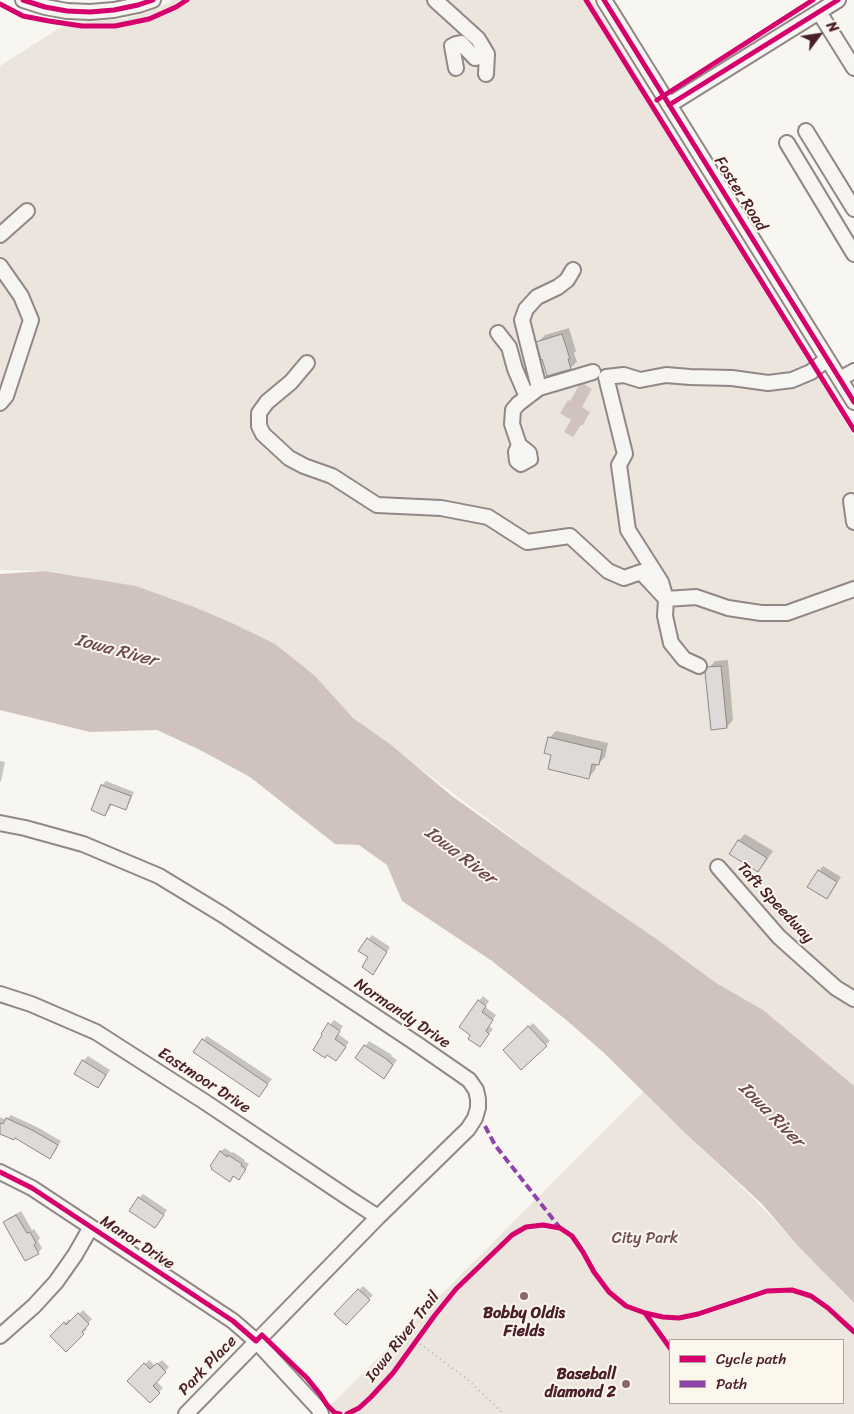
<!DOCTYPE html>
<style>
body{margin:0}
#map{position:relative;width:854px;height:1414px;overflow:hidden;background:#f8f6f0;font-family:Sriracha,sans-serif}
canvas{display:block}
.legend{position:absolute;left:669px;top:1339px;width:175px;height:65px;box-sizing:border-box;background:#fbf7ec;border:1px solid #b4a19f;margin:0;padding:6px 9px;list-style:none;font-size:15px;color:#4a1f2b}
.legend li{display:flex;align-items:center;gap:10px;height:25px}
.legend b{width:25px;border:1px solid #b4a19f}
.north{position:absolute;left:794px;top:10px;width:50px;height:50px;-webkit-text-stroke:4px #fbf7ec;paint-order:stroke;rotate:59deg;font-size:14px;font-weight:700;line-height:20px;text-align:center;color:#4a1f2b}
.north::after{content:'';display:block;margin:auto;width:18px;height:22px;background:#4a1f2b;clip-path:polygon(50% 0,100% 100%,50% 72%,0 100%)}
</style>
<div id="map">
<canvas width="854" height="1414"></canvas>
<ul class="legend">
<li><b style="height:6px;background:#d6006c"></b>Cycle path</li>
<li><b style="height:6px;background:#8e44ad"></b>Path</li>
</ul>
<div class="north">N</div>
</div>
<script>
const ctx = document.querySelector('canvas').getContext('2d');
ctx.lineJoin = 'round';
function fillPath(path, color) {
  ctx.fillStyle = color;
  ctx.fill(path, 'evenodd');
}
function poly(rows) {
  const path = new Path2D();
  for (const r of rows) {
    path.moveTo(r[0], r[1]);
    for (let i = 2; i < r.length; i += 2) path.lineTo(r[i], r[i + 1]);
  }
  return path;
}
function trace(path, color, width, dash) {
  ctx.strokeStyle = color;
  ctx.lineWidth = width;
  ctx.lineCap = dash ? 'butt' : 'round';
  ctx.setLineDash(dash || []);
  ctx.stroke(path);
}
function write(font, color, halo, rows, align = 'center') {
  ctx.font = font + ' Sriracha,sans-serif';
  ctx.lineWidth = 4;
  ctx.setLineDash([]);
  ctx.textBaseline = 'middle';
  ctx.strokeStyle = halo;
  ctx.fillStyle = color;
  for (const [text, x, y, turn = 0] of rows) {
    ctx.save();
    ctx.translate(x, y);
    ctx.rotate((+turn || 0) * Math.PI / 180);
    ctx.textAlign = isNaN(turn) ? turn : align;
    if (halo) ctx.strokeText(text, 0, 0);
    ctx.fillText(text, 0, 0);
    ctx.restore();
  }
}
const green = poly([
 [173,0,592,0,854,437,854,1095,353,718,44,571,0,570,0,66,69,22,125,19,150,11],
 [643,1092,755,1200,854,1304,854,1414,322,1414],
 [670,1340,843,1340,843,1403,670,1403]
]);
const water = poly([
 [581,382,592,389,582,407,590,412,583,425,581,425,573,437,564,432,571,420,560,413,568,400,570,401],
 [44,571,136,586,194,607,232,623,275,644,314,675,353,718,390,744,452,796,554,869,655,938,716,983,763,1010,854,1086,854,1303,798,1246,762,1204,684,1132,603,1052,565,1019,492,961,402,901,387,865,359,845,335,844,250,777,200,750,157,730,90,732,0,710,0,574]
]);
const shadow = poly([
 [569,328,576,351,574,353,577,362,570,368,538,342,545,335],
 [728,660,733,720,727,727,709,668,715,661],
 [556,731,608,743,605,757,598,764,597,764,595,770,589,777,553,754,549,738],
 [0,761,5,762,1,781,0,782],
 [106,781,134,792,129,804,125,809,112,804,109,810,105,814,102,785],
 [745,834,773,851,764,864,758,871,739,840],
 [823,866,841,877,831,893,827,898,819,871],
 [372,935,390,947,377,969,370,957,360,950],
 [483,996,489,1001,485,1007,496,1015,489,1026,493,1029,480,1046,479,1001],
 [334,1020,343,1026,338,1034,349,1042,336,1060,322,1034],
 [533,1023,550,1041,521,1068,504,1050],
 [207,1036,272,1079,259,1095,203,1040],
 [369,1041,392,1055,391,1056,397,1060,384,1077,357,1058],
 [88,1056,110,1070,102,1082,98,1087,76,1073,83,1061],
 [11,1115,37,1127,61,1141,54,1153,50,1157,15,1137,0,1133,0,1117,6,1120],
 [225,1148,232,1153,233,1152,245,1160,244,1161,249,1164,239,1179,234,1175,230,1180,220,1152],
 [143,1194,167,1210,155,1227,139,1198],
 [21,1211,32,1230,34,1229,40,1238,38,1241,42,1248,38,1253,4,1223,9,1218],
 [363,1286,373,1295,346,1323,336,1314],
 [83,1310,92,1319,85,1327,87,1329,66,1350,52,1336,69,1319,71,1322],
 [149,1360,155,1366,162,1360,169,1367,156,1381,163,1388,150,1401,129,1381]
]);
const building = poly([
 [562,334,570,359,568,359,571,369,547,376,542,359,541,360,536,342,562,334],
 [721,666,727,728,711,730,705,672,707,667,721,666],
 [548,737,602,750,599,765,592,764,589,779,548,769,551,755,544,753,548,737],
 [101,785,131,796,126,810,110,804,105,816,91,810,101,785],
 [738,840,767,858,758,872,729,854,738,840],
 [818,870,837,882,827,899,807,887,818,870],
 [367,938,387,952,373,975,362,967,368,957,358,951,367,938],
 [478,1000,486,1006,482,1012,493,1020,486,1031,489,1034,480,1047,468,1039,470,1035,459,1027,478,1000],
 [328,1023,340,1031,335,1039,346,1047,336,1061,327,1055,325,1058,313,1050,322,1035,321,1034,328,1023],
 [528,1026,547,1046,521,1070,503,1050,528,1026],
 [202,1039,268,1084,259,1097,193,1052,202,1039],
 [364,1045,388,1060,388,1061,393,1065,384,1079,355,1058,364,1045],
 [82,1060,106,1075,98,1088,74,1074,82,1060],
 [6,1118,32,1130,58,1145,50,1159,15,1138,14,1140,0,1134,0,1123,3,1124,6,1118],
 [220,1151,227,1157,228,1155,242,1164,241,1166,246,1169,239,1180,233,1176,230,1182,211,1169,212,1168,210,1166,220,1151],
 [138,1197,164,1215,155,1228,129,1211,138,1197],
 [16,1215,27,1233,30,1232,36,1243,34,1245,39,1254,25,1261,3,1222,16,1215],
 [358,1289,370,1300,346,1325,334,1314,358,1289],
 [78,1313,89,1324,82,1332,84,1334,66,1352,50,1336,64,1322,66,1325,78,1313],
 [144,1363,150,1369,157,1363,166,1372,153,1386,160,1393,150,1403,127,1381,144,1363]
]);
const path = poly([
 [416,1341,468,1380,504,1414]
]);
const minor = poly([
 [23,0,45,7,67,11,90,12,114,10,138,5,153,0],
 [435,0,478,39,487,54],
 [604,0,854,402],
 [819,12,854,68],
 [456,68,452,46,456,44,461,43,475,58,487,54,486,74],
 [669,105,838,0],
 [806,131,854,209],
 [787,143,854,254],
 [0,235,27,211],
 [0,266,21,296,31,320,6,396,0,403],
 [573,270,567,280,558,287,537,297,526,309,522,320,539,388,593,372],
 [498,333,509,347,515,369,527,397],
 [307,363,291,382,267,402,259,413,259,426,263,434,289,458,304,466,332,476,377,505,441,508,488,517,527,542,570,536,608,571,624,578,641,572,666,599,696,597,728,608,761,613,787,613,854,589],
 [840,379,854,371],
 [519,445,516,452,517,461,521,464,530,459,529,453,519,445,512,424,513,410,518,404,539,388],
 [851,501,854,522],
 [699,666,684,659,671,643,665,616,666,599,661,582,628,530,619,465,625,454,606,377,624,375,640,380,666,375,690,377,732,378,768,383,792,380,811,372,827,359],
 [0,823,25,828,83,844,159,876,223,915,417,1044,469,1080,476,1090,478,1099,478,1108,475,1118,468,1129,378,1217,186,1414],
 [718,867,779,937,836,988,854,999],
 [0,994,31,1004,96,1032,205,1102,350,1199,378,1217],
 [0,1172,32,1188,233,1321,256,1341,318,1408,321,1414],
 [0,1336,34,1306,56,1282,75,1255,91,1227]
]);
const quiet = poly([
 [485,1126,495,1145,560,1228]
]);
const cycleway = poly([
 [23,0,45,7,67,11,90,12,114,10,138,5,153,0],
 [586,0,854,430],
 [604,0,854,402],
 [0,4,23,16,49,21,82,26,115,26,149,19,176,7,187,0],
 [657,100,813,0],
 [669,105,838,0],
 [0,1172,32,1188,233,1321,256,1341,262,1335,307,1378,320,1394,327,1405,335,1413,340,1414],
 [645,1313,663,1317,679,1318,698,1314,767,1291,792,1290,811,1296,828,1308,854,1332],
 [347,1414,359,1408,371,1397,393,1373,435,1315,456,1289,512,1235,526,1227,543,1225,560,1228,572,1236,583,1252,594,1272,609,1292,626,1306,645,1313,670,1348]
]);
const markers = [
 [524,1296,5,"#876a70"],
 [626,1384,5,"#876a70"]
];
const streetNames = [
 ["Foster Road",740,194,58],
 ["Taft Speedway",775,903,47],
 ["Normandy Drive",402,1014,34],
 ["Eastmoor Drive",204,1081,33],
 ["Manor Drive",137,1243,33],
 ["Iowa River Trail",403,1337,-52],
 ["Park Place",208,1366,-46]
];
const parkNames = [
 ["City Park",645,1239]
];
const poiNames = [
 ["Bobby Oldis",524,1314],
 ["Fields",524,1332],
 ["Baseball",616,1375,"right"],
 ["diamond 2",616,1393,"right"]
];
const waterNames = [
 ["Iowa River",116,651,15],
 ["Iowa River",460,856,37],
 ["Iowa River",771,1115,45]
];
fillPath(green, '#ece5de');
fillPath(water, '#d0c3bf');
fillPath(shadow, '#0003');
fillPath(building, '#dedad7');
trace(building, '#918787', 1);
trace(minor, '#918787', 18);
trace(path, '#b8b3b1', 2, [1, 4]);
trace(minor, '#f6f5f1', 14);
trace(quiet, '#8e44ad', 4, [8, 4]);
trace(cycleway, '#d6006c', 5);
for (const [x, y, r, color] of markers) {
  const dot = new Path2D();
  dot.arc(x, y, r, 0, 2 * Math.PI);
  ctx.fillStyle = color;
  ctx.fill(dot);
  trace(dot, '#fbf7ec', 2);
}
write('16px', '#4a1f2b', '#fbf7ec', streetNames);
write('16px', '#704d54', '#fbf7ec', parkNames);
write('bold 16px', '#4a1f2b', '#fbf7ec', poiNames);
write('italic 18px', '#6d4a51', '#fbf7ec', waterNames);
</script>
